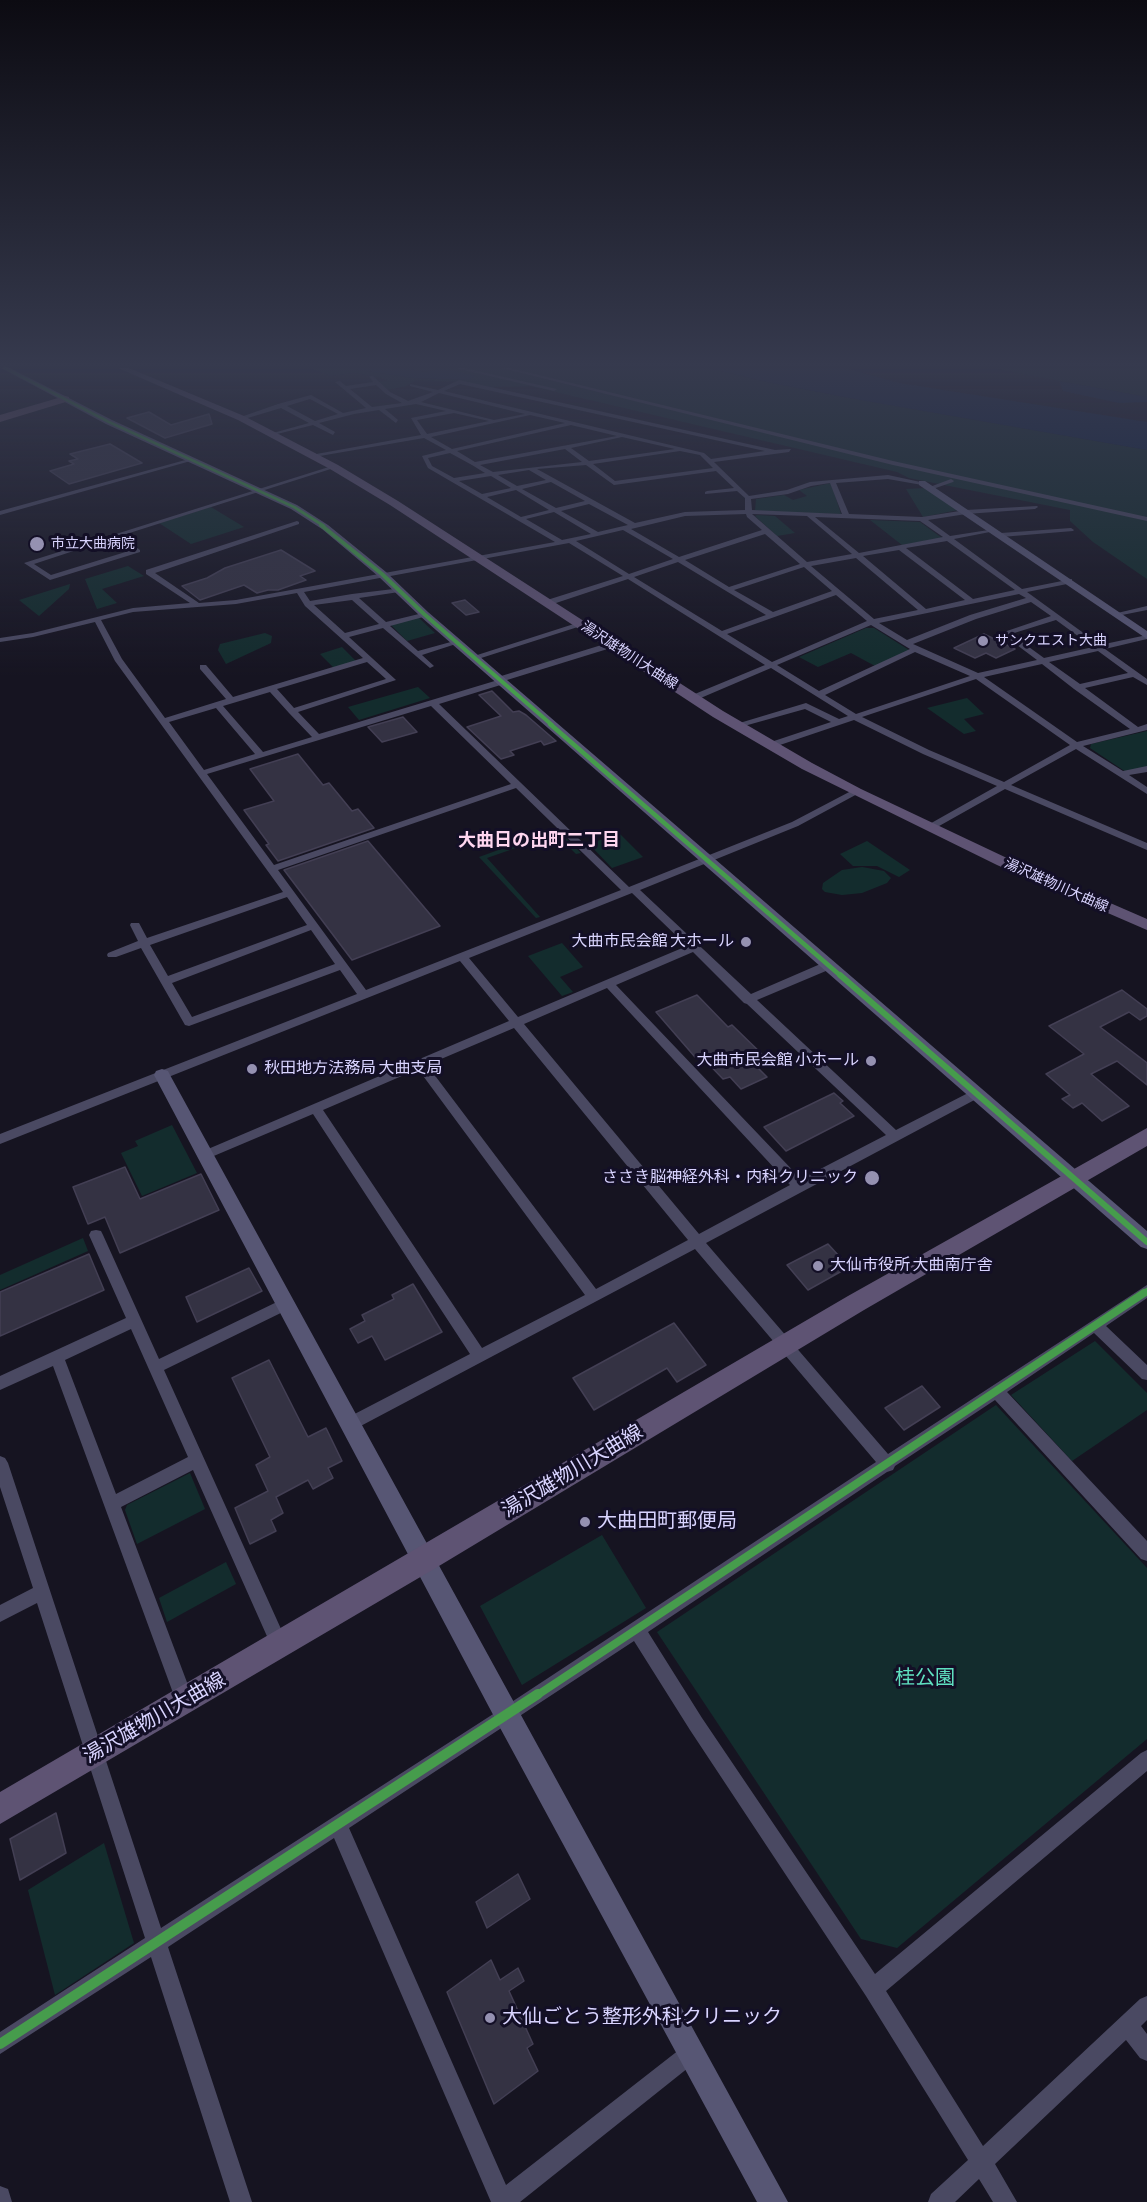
<!DOCTYPE html>
<meta charset="utf-8">
<style>
body{margin:0}
canvas{display:block;background:#161421}
</style>
<canvas width="1147" height="2202"></canvas>
<script>
const ctx = document.querySelector('canvas').getContext('2d');
ctx.lineJoin = 'round';
function fillPath(path, color) {
  ctx.fillStyle = color;
  ctx.fill(path, 'evenodd');
}
function poly(rows) {
  const path = new Path2D();
  for (const r of rows) {
    path.moveTo(r[0], r[1]);
    for (let i = 2; i < r.length; i += 2) path.lineTo(r[i], r[i + 1]);
  }
  return path;
}
function trace(path, color, width, dash) {
  ctx.strokeStyle = color;
  ctx.lineWidth = width;
  ctx.lineCap = dash ? 'butt' : 'round';
  ctx.setLineDash(dash || []);
  ctx.stroke(path);
}
function write(font, color, halo, rows, align = 'center') {
  ctx.font = font + ' "Sofia Sans Condensed","Noto Sans JP",sans-serif';
  ctx.lineWidth = 6;
  ctx.setLineDash([]);
  ctx.textBaseline = 'middle';
  ctx.strokeStyle = halo;
  ctx.fillStyle = color;
  for (const [text, x, y, turn = 0] of rows) {
    ctx.save();
    ctx.translate(x, y);
    ctx.rotate((+turn || 0) * Math.PI / 180);
    ctx.textAlign = isNaN(turn) ? turn : align;
    if (halo) ctx.strokeText(text, 0, 0);
    ctx.fillText(text, 0, 0);
    ctx.restore();
  }
}
const green = poly([
 [310,368,347,368,412,378,468,380,475,376,442,368,426,372,404,368,501,368,602,393,603,392,507,368,709,368,762,381,855,399,1147,450,1147,579,1093,542,1070,521,1070,510,909,478,897,472,530,386,492,387,460,382,416,380,406,386,387,390,379,382,388,380,378,377,354,373,331,376],
 [993,368,1147,368,1147,397,1059,381],
 [831,483,841,514,755,511,756,499,784,495,793,500,807,496,799,490],
 [926,488,958,510,923,517,906,489],
 [211,507,244,527,191,544,159,523],
 [757,515,775,516,795,533,777,536,755,516],
 [870,520,920,522,942,538,902,545],
 [128,566,144,576,102,589,117,603,97,609,85,579],
 [70,584,69,589,39,616,19,600],
 [418,617,435,633,407,641,390,624],
 [866,628,874,628,909,650,875,666,851,653,818,667,799,657],
 [265,633,272,636,271,643,226,664,218,650,220,644],
 [342,647,356,661,334,668,320,654],
 [418,687,430,698,359,720,348,707],
 [967,698,984,714,964,719,976,731,964,734,927,708],
 [1147,731,1147,767,1126,772,1090,748,1091,744],
 [557,829,581,853,576,854,556,834,487,858,540,917,536,918,479,857],
 [619,833,643,857,612,868,589,844],
 [867,841,910,870,899,877,877,866,853,866,840,854],
 [862,867,884,871,891,878,887,883,862,893,842,895,825,892,822,889,823,883,842,870],
 [562,943,583,967,560,977,573,992,562,996,528,956],
 [172,1125,197,1173,142,1196,121,1153,138,1146,135,1141],
 [83,1238,88,1251,0,1290,0,1275],
 [1095,1341,1147,1393,1147,1410,1072,1461,1011,1395],
 [996,1405,1147,1568,1147,1739,897,1948,861,1939,657,1632],
 [190,1473,205,1509,137,1544,125,1510,127,1505],
 [602,1535,646,1608,522,1685,480,1606],
 [226,1562,236,1584,167,1622,159,1598],
 [104,1843,134,1943,55,1995,28,1890]
]);
const water = poly([
 [347,368,404,368,426,372,442,368,476,376,468,380,412,378],
 [709,368,845,368,899,383,1147,422,1147,450,855,399,762,381],
 [1059,381,1147,397,1147,402,1119,403,1063,391]
]);
const building = poly([
 [149,412,171,425,209,414,212,424,165,438,127,418,149,412],
 [110,444,142,463,69,484,50,471,74,464,69,461,78,459,70,454,110,444],
 [281,550,315,571,300,576,306,580,278,590,268,590,257,593,244,585,200,600,182,586,207,578,225,568,281,550],
 [465,600,479,612,466,615,452,603,465,600],
 [984,634,1015,649,996,658,986,653,975,658,954,648,984,634],
 [492,691,513,712,519,711,526,715,556,741,544,745,541,741,510,751,514,755,501,759,467,727,501,716,479,695,492,691],
 [403,717,417,732,382,742,368,727,403,717],
 [298,754,323,785,329,783,352,811,358,809,374,828,278,861,266,845,269,844,244,810,274,801,250,769,298,754],
 [368,841,440,926,352,960,284,870,368,841],
 [1122,990,1147,1009,1147,1016,1140,1020,1129,1012,1100,1027,1147,1063,1147,1085,1117,1061,1091,1074,1129,1106,1102,1121,1082,1103,1073,1108,1062,1099,1070,1095,1046,1074,1084,1054,1049,1026,1122,990],
 [697,995,728,1027,732,1025,768,1060,756,1066,767,1077,741,1089,730,1077,723,1079,700,1055,695,1057,656,1012,697,995],
 [834,1093,843,1101,840,1103,854,1116,786,1151,764,1127,834,1093],
 [125,1167,140,1199,201,1174,219,1210,120,1253,105,1217,88,1224,73,1187,125,1167],
 [828,1244,849,1267,808,1290,787,1265,828,1244],
 [89,1254,104,1290,0,1336,0,1292,89,1254],
 [249,1268,262,1291,197,1322,186,1297,249,1268],
 [413,1284,442,1332,385,1360,372,1336,358,1343,350,1329,365,1321,362,1315,394,1299,392,1295,413,1284],
 [674,1323,706,1365,677,1382,667,1368,594,1410,573,1378,674,1323],
 [269,1360,308,1437,326,1428,342,1461,328,1468,333,1478,313,1489,308,1480,276,1497,283,1513,271,1520,276,1531,250,1544,235,1508,268,1491,256,1465,270,1457,232,1378,269,1360],
 [922,1386,940,1407,904,1430,885,1408,922,1386],
 [56,1813,66,1853,20,1880,10,1839,56,1813],
 [518,1874,530,1899,487,1928,476,1902,518,1874],
 [491,1960,500,1980,518,1968,524,1981,509,1991,533,2044,527,2048,538,2071,494,2104,447,1992,491,1960]
]);
const street = poly([
 [455,368,464,368,557,389,554,391,455,368],
 [501,368,510,368,893,461,1147,517,1147,521,893,465,501,368],
 [369,376,373,376,390,392,408,401,433,392,410,386,410,384,438,390,459,380,775,450,791,449,789,452,714,462,749,496,787,490,810,482,888,475,925,483,922,485,888,479,836,483,849,514,922,517,966,510,1037,506,1038,507,1035,509,966,514,928,520,950,536,995,529,995,531,954,539,1022,589,1072,579,1072,583,1027,592,1100,645,1147,635,1147,639,1105,649,1147,679,1147,685,1133,677,1085,688,1138,727,1147,724,1147,730,1083,746,1123,771,1147,766,1147,772,1129,775,1147,787,1147,794,1076,749,1011,785,1147,843,1147,850,1005,789,932,830,926,830,926,826,997,786,923,754,854,720,774,747,768,747,768,743,831,722,805,709,737,728,733,725,806,703,839,719,848,716,771,668,696,700,690,700,690,696,765,665,628,579,550,605,544,605,544,601,623,576,569,543,304,592,310,601,352,594,402,588,402,592,399,592,359,598,386,622,427,612,427,616,390,626,418,651,458,640,462,642,422,655,434,666,430,668,383,628,349,637,396,680,298,712,319,734,498,680,498,677,608,643,614,643,614,647,507,680,507,683,439,704,629,887,792,822,853,790,856,789,861,792,798,826,640,890,751,994,825,962,833,962,834,965,833,968,757,1000,896,1130,972,1091,976,1090,982,1094,980,1097,706,1243,888,1454,1147,1285,1147,1298,1106,1326,1147,1365,1147,1380,1142,1379,1094,1333,1007,1392,1147,1541,1147,1561,1141,1559,995,1400,895,1466,893,1470,887,1472,648,1632,702,1718,875,1974,1141,1753,1147,1750,1147,1771,886,1991,983,2146,1140,1999,1147,1996,1147,2020,1141,2026,1147,2034,1147,2061,1140,2058,1126,2040,995,2164,1017,2202,993,2202,979,2179,955,2202,928,2202,931,2194,968,2160,866,1996,690,1730,634,1641,349,1828,506,2185,684,2046,691,2043,698,2046,701,2053,698,2060,520,2202,491,2202,334,1838,168,1947,252,2202,230,2202,151,1957,0,2054,0,2032,145,1938,37,1603,0,1622,0,1605,33,1588,0,1487,0,1456,5,1458,8,1463,161,1928,501,1709,876,1462,695,1249,355,1429,350,1431,345,1429,343,1424,345,1419,470,1354,313,1114,209,1158,201,1158,199,1155,201,1152,509,1021,460,961,0,1144,0,1134,357,994,340,970,189,1026,185,1025,141,948,116,957,108,957,107,955,108,953,138,941,130,925,131,923,139,923,147,938,283,892,115,661,95,622,33,637,0,642,0,638,33,633,133,608,190,603,146,574,146,570,297,521,299,522,299,524,155,573,199,603,236,600,555,542,428,468,422,456,446,450,424,438,314,457,311,455,421,435,411,418,446,411,416,404,385,409,398,420,396,423,379,410,354,414,319,423,335,432,333,435,313,425,273,435,273,433,309,423,281,408,241,420,238,418,278,404,311,395,343,413,366,408,335,382,340,381,346,386,373,382,369,376],
 [460,384,765,451,711,459,704,453,444,391,460,384],
 [376,385,386,394,402,403,372,407,350,389,376,385],
 [439,393,525,414,494,420,421,402,439,393],
 [310,399,338,414,315,421,287,406,310,399],
 [454,413,489,421,427,434,417,420,454,413],
 [530,415,565,423,452,449,431,437,530,415],
 [571,425,617,436,475,462,457,451,571,425],
 [622,437,675,449,589,461,571,448,622,437],
 [565,449,582,462,493,472,480,465,565,449],
 [680,451,700,455,713,468,615,481,593,464,680,451],
 [450,453,472,465,485,473,454,478,432,466,428,458,450,453],
 [586,465,614,485,716,471,734,488,707,491,705,492,705,494,737,491,745,498,745,510,685,512,635,523,537,469,586,465],
 [529,470,546,480,517,486,498,475,529,470],
 [491,476,511,488,482,494,459,481,491,476],
 [551,482,585,501,556,508,522,489,551,482],
 [830,483,842,514,752,510,751,499,788,494,811,486,830,483],
 [516,490,549,510,521,517,487,497,516,490],
 [589,504,628,525,598,532,561,511,589,504],
 [554,512,591,534,562,540,526,519,554,512],
 [746,514,747,517,762,530,679,557,631,529,685,516,746,514],
 [752,514,807,516,852,554,807,562,752,514],
 [815,517,920,521,943,537,859,553,815,517],
 [623,530,673,559,629,574,576,541,623,530],
 [765,534,800,564,729,587,685,560,765,534],
 [947,541,1015,590,973,599,906,548,947,541],
 [899,550,965,600,926,609,863,556,899,550],
 [856,558,918,610,874,619,811,566,856,558],
 [678,562,766,615,722,631,634,577,678,562],
 [804,567,832,591,773,612,734,590,804,567],
 [297,593,305,606,363,658,233,697,206,665,200,665,200,669,226,699,165,718,122,659,101,620,133,612,236,604,297,593],
 [1019,594,1026,598,970,615,907,640,879,623,1019,594],
 [836,595,867,621,772,662,727,634,836,595],
 [352,600,379,624,345,633,314,605,352,600],
 [1031,602,1051,616,1001,633,1037,660,978,673,913,644,976,619,1031,602],
 [1056,620,1093,647,1044,658,1011,634,1056,620],
 [871,625,910,649,819,691,777,665,871,625],
 [1098,651,1128,673,1080,684,1049,662,1098,651],
 [915,652,970,676,856,714,825,695,915,652],
 [367,662,386,679,294,708,277,689,367,662],
 [1042,664,1074,689,1130,729,1077,742,984,677,1042,664],
 [976,679,1070,745,1004,782,929,750,862,717,976,679],
 [270,692,289,713,312,737,263,752,223,706,270,692],
 [431,706,511,784,274,865,207,774,431,706],
 [216,708,255,754,204,770,169,722,216,708],
 [516,788,621,890,366,990,278,870,516,788],
 [632,893,687,946,518,1017,469,958,632,893],
 [287,897,307,925,168,976,150,945,287,897],
 [311,930,335,964,192,1017,172,983,311,930],
 [693,952,744,1003,747,1004,886,1135,801,1179,616,985,693,952],
 [607,988,790,1185,699,1234,524,1024,607,988],
 [514,1028,688,1240,596,1289,427,1065,514,1028],
 [418,1069,585,1295,482,1348,323,1110,418,1069],
 [189,459,194,460,0,515,0,511,189,459],
 [332,466,337,467,120,536,140,550,140,552,50,580,24,563,332,466],
 [113,538,132,550,51,575,34,564,113,538],
 [951,479,954,481,953,482,930,490,927,488,951,479],
 [1071,528,1074,530,1073,531,1001,537,998,535,1001,533,1071,528],
 [1147,606,1147,610,1117,616,1113,614,1147,606],
 [577,623,584,625,478,659,471,657,577,623],
 [96,1230,101,1231,103,1235,159,1359,281,1300,286,1298,291,1300,293,1304,291,1308,164,1370,286,1640,288,1646,286,1652,280,1654,274,1652,193,1470,121,1507,194,1701,191,1707,185,1710,179,1707,176,1701,53,1366,0,1390,0,1376,126,1318,89,1235,91,1231,96,1230],
 [131,1329,188,1457,116,1494,65,1360,131,1329],
 [0,2186,8,2189,12,2202,0,2202,0,2186]
]);
const secondary = poly([
 [1,368,10,368,112,420,297,505,328,525,386,572,428,612,1147,1231,1147,1249,1141,1247,420,616,378,576,322,529,291,509,106,424,1,368],
 [919,481,925,481,1147,631,1147,639,919,485,919,481],
 [162,1069,168,1071,170,1075,788,2202,757,2202,498,1724,154,1075,156,1071,162,1069]
]);
const primary = poly([
 [118,368,129,368,244,416,338,465,398,501,723,711,812,763,861,789,1009,859,1147,919,1147,930,997,865,802,769,713,717,390,505,330,469,238,420,118,368],
 [1147,1128,1147,1146,864,1310,434,1569,0,1824,0,1792,848,1296,1147,1128]
]);
const highway = poly([
 [65,396,69,397,69,401,0,422,0,415,65,396]
]);
const cyclewayFar5 = poly([
 [5,368,109,422,294,507,324,526]
]);
const cyclewayFar4 = poly([
 [321,525,382,574,424,614,552,725]
]);
const cyclewayFar3 = poly([
 [550,724,842,977]
]);
const cyclewayFar2 = poly([
 [840,975,1147,1242],
 [1142,1294,1147,1291]
]);
const cyclewayFar1 = poly([
 [536,1696,1144,1293]
]);
const cycleway = poly([
 [0,2044,538,1694]
]);
const markers = [
 [37,544,8,"#9591b1"],
 [983,641,6,"#9591b1"],
 [746,942,6,"#9591b1"],
 [871,1061,6,"#9591b1"],
 [252,1069,6,"#9591b1"],
 [872,1178,8,"#9591b1"],
 [818,1266,6,"#9591b1"],
 [585,1522,6,"#9591b1"],
 [490,2018,6,"#9591b1"]
];
const farPoinames = [
 ["市立大曲病院",51,544],
 ["サンクエスト大曲",995,641]
];
const farStreetnames = [
 ["湯沢雄物川大曲線",629,656,33],
 ["湯沢雄物川大曲線",1056,886,24]
];
const poiNames = [
 ["大曲市民会館 大ホール",734,942],
 ["大曲市民会館 小ホール",859,1061],
 ["秋田地方法務局 大曲支局",264,1069,"left"],
 ["ささき脳神経外科・内科クリニック",858,1178],
 ["大仙市役所 大曲南庁舎",830,1266,"left"]
];
const neighbourhoodNames = [
 ["大曲日の出町二丁目",539,841]
];
const nearStreetnames = [
 ["湯沢雄物川大曲線",573,1472,-31],
 ["湯沢雄物川大曲線",155,1719,-30]
];
const nearPoinames = [
 ["大曲田町郵便局",597,1522],
 ["大仙ごとう整形外科クリニック",502,2018]
];
const nearParknames = [
 ["桂公園",925,1679]
];
fillPath(green, '#132c2d');
fillPath(water, '#0d2144');
fillPath(building, '#343243');
trace(building, '#433f54', 1.5);
fillPath(street, '#4a4962');
fillPath(secondary, '#575674');
fillPath(primary, '#5e5373');
fillPath(highway, '#67516a');
trace(cyclewayFar5, '#469c4c', 3);
trace(cyclewayFar4, '#469c4c', 4);
trace(cyclewayFar3, '#469c4c', 4.5);
trace(cyclewayFar2, '#469c4c', 6);
trace(cyclewayFar1, '#469c4c', 8);
trace(cycleway, '#469c4c', 10);
const sky = ctx.createLinearGradient(0, 0, 0, 676);
sky.addColorStop(0, '#0c0b12');
sky.addColorStop(0.54, '#363a4e');
sky.addColorStop(1, '#363a4e00');
ctx.fillStyle = sky;
ctx.fillRect(0, 0, 1147, 676);
for (const [x, y, r, color] of markers) {
  const dot = new Path2D();
  dot.arc(x, y, r, 0, 2 * Math.PI);
  ctx.fillStyle = color;
  ctx.fill(dot);
  trace(dot, '#130f26', 2);
}
write('14px', '#d9d4ff', '#130f26', farPoinames, 'left');
write('14px', '#d9d4ff', '#130f26', farStreetnames);
write('16px', '#d9d4ff', '#130f26', poiNames, 'right');
write('bold 18px', '#ffd6f0', '#130f26', neighbourhoodNames);
write('20px', '#d9d4ff', '#130f26', nearStreetnames);
write('20px', '#d9d4ff', '#130f26', nearPoinames, 'left');
write('20px', '#5fe0c0', '#130f26', nearParknames);
</script>
